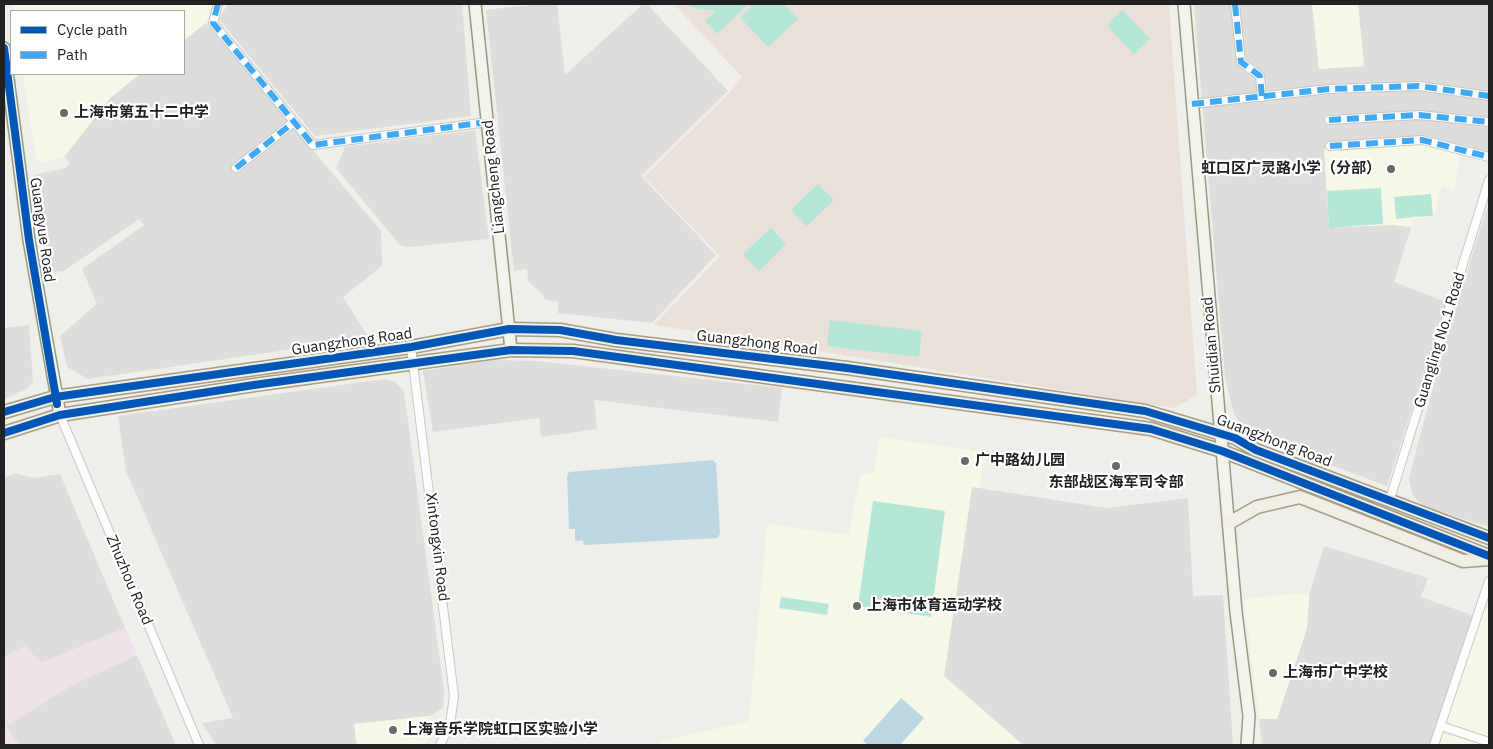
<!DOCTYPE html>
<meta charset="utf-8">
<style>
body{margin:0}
#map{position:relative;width:1493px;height:749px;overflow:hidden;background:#efeee9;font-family:"IBM Plex Sans",sans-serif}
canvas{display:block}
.frame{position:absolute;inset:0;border:5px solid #212121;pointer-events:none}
.legend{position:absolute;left:10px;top:10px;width:175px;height:65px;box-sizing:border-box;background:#fff;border:1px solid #a6a6a6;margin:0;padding:6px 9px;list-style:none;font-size:15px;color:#212121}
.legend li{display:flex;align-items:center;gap:10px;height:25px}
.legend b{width:25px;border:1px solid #a6a6a6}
</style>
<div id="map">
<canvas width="1493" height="749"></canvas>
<div class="frame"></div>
<ul class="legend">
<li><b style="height:6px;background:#0057b8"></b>Cycle path</li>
<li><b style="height:6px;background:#3fa9f5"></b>Path</li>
</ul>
</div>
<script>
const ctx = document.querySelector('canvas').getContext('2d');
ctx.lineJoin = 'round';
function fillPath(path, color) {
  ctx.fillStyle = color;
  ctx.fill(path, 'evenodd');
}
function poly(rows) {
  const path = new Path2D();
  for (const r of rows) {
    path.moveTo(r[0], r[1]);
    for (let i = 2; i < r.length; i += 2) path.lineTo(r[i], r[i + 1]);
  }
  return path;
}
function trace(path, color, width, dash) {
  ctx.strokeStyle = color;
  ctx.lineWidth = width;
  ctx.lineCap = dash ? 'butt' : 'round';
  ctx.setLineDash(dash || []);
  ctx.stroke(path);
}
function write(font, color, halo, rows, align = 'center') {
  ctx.font = font + ' "IBM Plex Sans","Noto Sans SC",sans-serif';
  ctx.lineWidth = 4.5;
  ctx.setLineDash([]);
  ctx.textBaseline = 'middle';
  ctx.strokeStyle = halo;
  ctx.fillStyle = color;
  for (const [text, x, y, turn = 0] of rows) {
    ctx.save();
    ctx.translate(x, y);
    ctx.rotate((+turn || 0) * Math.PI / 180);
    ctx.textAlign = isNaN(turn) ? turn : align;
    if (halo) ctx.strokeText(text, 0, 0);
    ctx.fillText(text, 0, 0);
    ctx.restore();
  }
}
const residential = poly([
 [228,4,462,4,471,116,315,136,219,19],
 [537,4,557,4,565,75,643,4,647,4,728,91,641,176,716,255,652,323,558,313,558,302,544,299,544,296,528,281,527,269,514,271,486,10],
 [1194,4,1312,4,1319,69,1364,66,1358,4,1489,4,1489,155,1421,143,1324,149,1392,225,1411,227,1394,282,1446,302,1387,486,1250,435,1234,414,1225,378],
 [206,23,381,231,382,266,343,297,369,338,88,379,67,367,60,336,97,304,82,269,144,225,139,219,64,271,51,272,34,175,66,168,70,163,64,157,110,98,140,74,184,74,184,40],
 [475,130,489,239,409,247,400,245,336,168,345,147],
 [1489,202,1489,527,1423,506,1412,494,1409,478,1446,338],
 [29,325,33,381,27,389,4,399,4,328],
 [492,360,537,361,782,388,778,422,594,400,597,429,541,437,539,418,433,432,423,371],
 [385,379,394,381,404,391,444,691,443,708,430,716,354,724,357,745,216,745,202,723,233,718,126,471,118,416],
 [15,473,33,478,60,474,125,628,41,663,25,646,4,657,4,478],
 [972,487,1107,508,1188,498,1193,596,1223,595,1233,745,1023,745,944,676],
 [1324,546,1428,578,1421,597,1480,618,1439,745,1262,745,1259,719,1277,718,1307,628,1309,596],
 [137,655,176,745,19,745,6,726,74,684]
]);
const industrial = poly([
 [125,628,137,655,74,684,6,726,19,745,4,745,4,657,25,646,41,663]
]);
const education = poly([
 [13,4,211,4,211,5,206,23,184,40,184,11,14,11],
 [1312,4,1358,4,1364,66,1319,69],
 [23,74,140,74,110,98,64,157,42,162,36,160],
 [1421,143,1460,152,1454,190,1442,186,1434,216,1414,219,1411,227,1392,225,1329,228,1324,149],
 [879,437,984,452,980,488,972,487,944,676,1023,745,661,745,660,742,749,721,767,524,849,535,860,474,874,473],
 [1298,593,1309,596,1307,628,1277,719,1259,719,1244,599],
 [1483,610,1489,612,1489,737,1446,723],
 [430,716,431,736,422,745,357,745,354,724],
 [1443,733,1483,745,1439,745]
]);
const military = poly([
 [674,4,1169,4,1197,395,1175,408,654,325,720,256,644,177,730,92,742,77]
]);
const pitch = poly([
 [686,4,748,4,717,34,705,21,716,10,697,9],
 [754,4,783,4,798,19,768,47,740,17],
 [1122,10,1150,39,1134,54,1110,29,1109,22],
 [818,184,834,200,807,226,791,210],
 [1381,188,1383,224,1329,228,1327,191],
 [1431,194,1433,216,1415,217,1414,213,1414,217,1396,219,1394,197],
 [771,228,786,244,759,271,743,254],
 [830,320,922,331,919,357,827,346],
 [873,501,945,511,931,617,858,606],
 [781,597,829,604,827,615,779,608]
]);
const water = poly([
 [713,460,716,463,720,533,718,538,584,545,583,540,575,541,575,529,569,529,567,476,569,472],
 [901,698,924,718,900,745,868,745,863,741]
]);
const street = poly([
 [218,4,213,23,313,145,488,122],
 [1235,4,1241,62,1260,76,1262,97],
 [1192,104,1329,89,1419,86,1489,96],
 [1329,120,1419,115,1489,122],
 [1330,146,1422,140,1489,157],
 [236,168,294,122],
 [411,347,454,696,450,725,440,745],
 [60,415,199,745],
 [1390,499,1489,180],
 [1441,726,1489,742],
 [1434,745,1489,581]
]);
const secondary = poly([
 [475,4,511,350],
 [1184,4,1236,612,1249,716,1247,745],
 [4,48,29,240,60,415]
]);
const primary = poly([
 [4,412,55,397,411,347,509,329,560,330,616,340,847,368,1145,411,1235,438,1256,450,1489,538],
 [4,433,60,415,254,385,511,350,573,351,1151,429,1222,451,1489,556],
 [1229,523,1257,507,1300,497,1463,561,1489,559]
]);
const quiet = poly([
 [218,4,213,23,313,145,488,122],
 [1235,4,1241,62,1260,76,1262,97],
 [1192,104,1329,89,1419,86,1489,96],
 [1329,120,1419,115,1489,122],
 [1330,146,1422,140,1489,157],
 [236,168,294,122]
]);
const cycleway = poly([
 [4,48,29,240,57,404],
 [4,412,55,397,411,347,509,329,560,330,616,340,847,368,1145,411,1235,438,1256,450,1489,538],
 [4,433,60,415,254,385,511,350,573,351,1151,429,1222,451,1489,556]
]);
const markers = [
 [64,113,5,"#696967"],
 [1391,169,5,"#696967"],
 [965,461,5,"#696967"],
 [1116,466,5,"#696967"],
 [857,606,5,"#696967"],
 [1273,673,5,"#696967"],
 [393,730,5,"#696967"]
];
const poiNames = [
 ["上海市第五十二中学",74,113],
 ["虹口区广灵路小学（分部）",1381,169,"right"],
 ["广中路幼儿园",975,461],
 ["东部战区海军司令部",1116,483,"center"],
 ["上海市体育运动学校",867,606],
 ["上海市广中学校",1283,673],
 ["上海音乐学院虹口区实验小学",403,730]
];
const streetNames = [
 ["Liangcheng Road",494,177,-96],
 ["Guangyue Road",42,230,82],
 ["Guangling No.1 Road",1440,340,-73],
 ["Guangzhong Road",352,342,-8],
 ["Guangzhong Road",757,343,7],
 ["Shuidian Road",1212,345,-95],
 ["Guangzhong Road",1274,441,21],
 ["Xintongxin Road",437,547,83],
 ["Zhuzhou Road",129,580,67]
];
fillPath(residential, '#dedddb');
fillPath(industrial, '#ede2e7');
fillPath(education, '#f6f7e6');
fillPath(military, '#e9e0d9');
fillPath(pitch, '#b4e7d7');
fillPath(water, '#bdd7e3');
trace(street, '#c8c8c5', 10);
trace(secondary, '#959a80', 14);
trace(primary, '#a69f85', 15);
trace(street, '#fdfcfc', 8);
trace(secondary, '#f2f4ec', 11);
trace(primary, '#f2eee6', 12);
trace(quiet, '#3fa9f5', 6, [12, 6]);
trace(cycleway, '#0057b8', 8);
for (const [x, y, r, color] of markers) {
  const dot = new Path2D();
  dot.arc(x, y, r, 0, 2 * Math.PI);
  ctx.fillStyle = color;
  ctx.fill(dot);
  trace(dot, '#fff', 2);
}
write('bold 15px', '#212121', '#fff', poiNames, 'left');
write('15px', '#212121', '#fff', streetNames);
</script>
